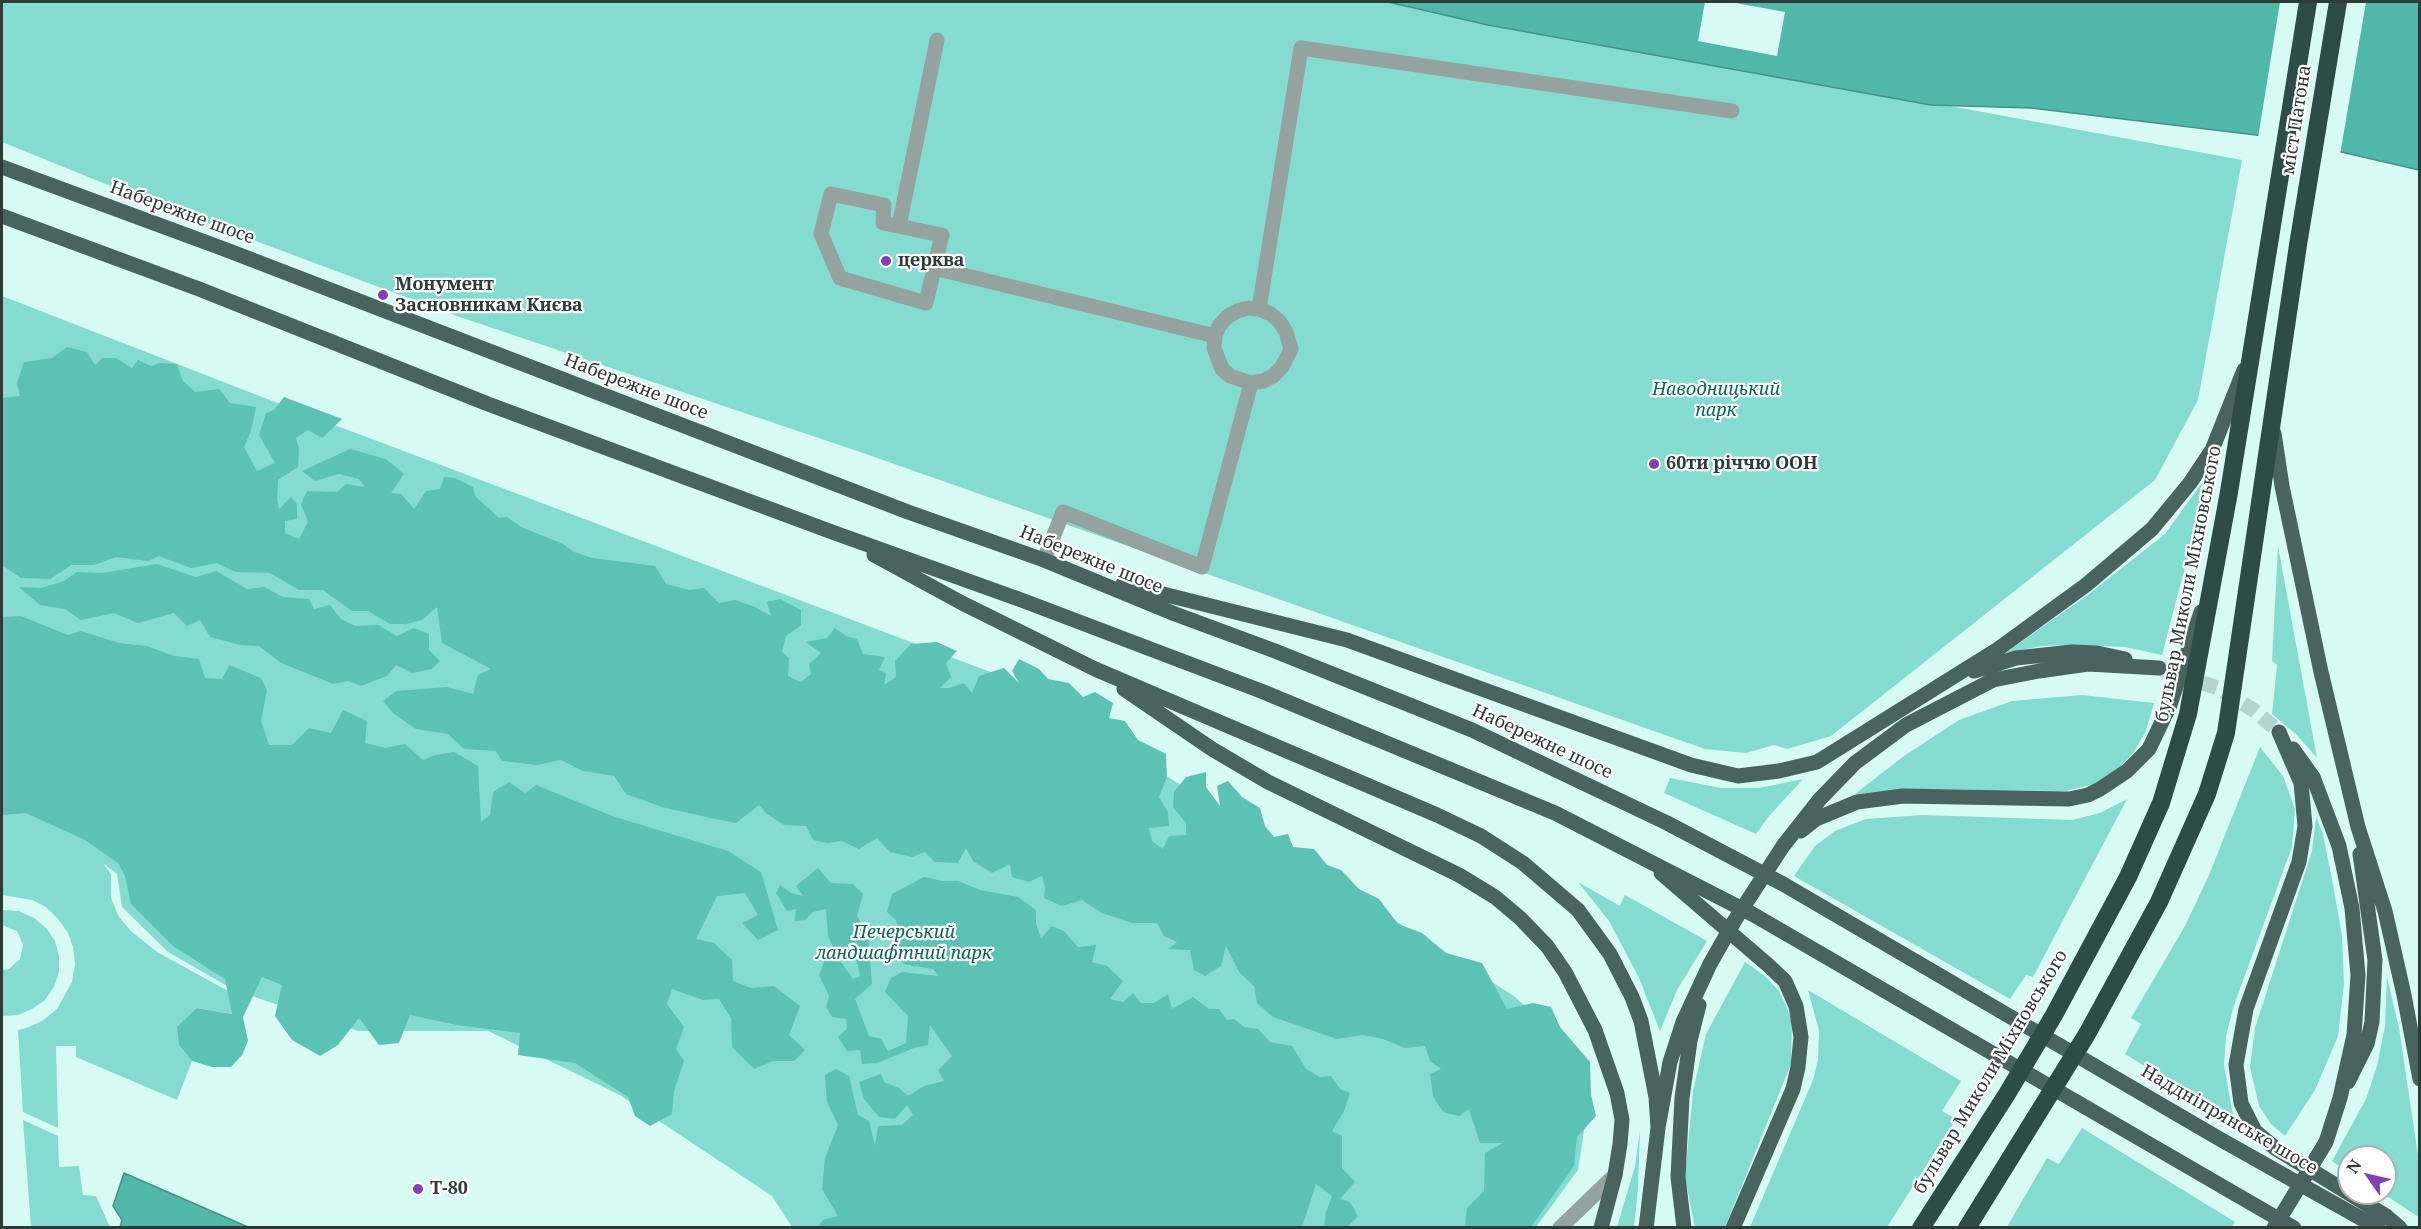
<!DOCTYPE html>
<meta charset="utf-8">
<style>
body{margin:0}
#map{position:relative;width:2421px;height:1229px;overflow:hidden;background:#d8faf4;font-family:"Noto Serif",serif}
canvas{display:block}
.frame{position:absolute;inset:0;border:3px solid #2e3b39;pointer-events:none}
.north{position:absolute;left:2337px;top:1145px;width:60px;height:60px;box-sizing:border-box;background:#fff;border:2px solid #abb1b0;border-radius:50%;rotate:304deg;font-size:16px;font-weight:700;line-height:24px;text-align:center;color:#2e3b39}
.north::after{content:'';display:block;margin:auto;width:21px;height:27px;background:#813fb3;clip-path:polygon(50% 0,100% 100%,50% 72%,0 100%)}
</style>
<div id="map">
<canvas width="2421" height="1229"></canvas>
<div class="frame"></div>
<div class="north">N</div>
</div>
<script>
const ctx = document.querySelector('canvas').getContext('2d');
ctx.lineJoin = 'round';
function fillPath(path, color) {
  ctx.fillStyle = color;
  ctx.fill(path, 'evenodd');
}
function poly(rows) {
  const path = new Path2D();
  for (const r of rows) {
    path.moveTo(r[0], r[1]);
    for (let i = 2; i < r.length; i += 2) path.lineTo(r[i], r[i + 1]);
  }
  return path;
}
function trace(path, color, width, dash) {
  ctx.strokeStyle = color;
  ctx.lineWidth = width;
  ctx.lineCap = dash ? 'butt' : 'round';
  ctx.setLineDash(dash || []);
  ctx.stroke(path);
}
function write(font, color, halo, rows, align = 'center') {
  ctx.font = font + ' "Noto Serif",serif';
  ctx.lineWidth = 4.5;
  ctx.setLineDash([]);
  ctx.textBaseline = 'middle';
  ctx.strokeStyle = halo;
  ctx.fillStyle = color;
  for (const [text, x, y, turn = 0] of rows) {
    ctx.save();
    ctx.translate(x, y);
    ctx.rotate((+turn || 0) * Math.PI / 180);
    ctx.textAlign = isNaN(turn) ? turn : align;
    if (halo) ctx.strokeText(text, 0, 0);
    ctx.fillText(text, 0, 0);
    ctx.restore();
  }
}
const green = poly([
 [2,2,1389,2,2242,160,2198,400,2155,480,1831,736,1787,749,1774,745,1746,753,1705,749,863,453,454,315,135,196,2,142],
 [2,296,324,421,1049,694,1149,765,1514,996,1576,1053,1587,1111,1578,1170,1536,1227,792,1227,772,1196,620,1095,488,1031,358,1031,236,991,168,952,122,907,117,874,103,863,111,874,111,898,119,917,131,931,157,952,228,991,232,1014,197,1008,179,1045,192,1061,177,1100,76,1057,76,1046,56,1046,58,1128,23,1112,18,1030,29,1027,42,1021,57,1009,72,982,75,964,73,947,68,933,58,919,46,907,32,900,2,895],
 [2209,473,2201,514,2180,586,2162,655,2125,647,2077,645,2042,646,2005,653,2085,597,2165,534],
 [2278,546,2317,758,2297,735,2272,714,2277,665,2272,661],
 [2082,695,2154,703,2146,731,2134,752,2117,770,2095,784,2065,791,1916,789,1855,794,1904,756,1959,720,2012,701],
 [2260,747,2283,776,2295,809,2292,847,2234,1005,2226,1036,2224,1065,2232,1110,2237,1124,2125,1054,2141,1024,2131,1018,2185,926,2209,875],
 [1670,778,1721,788,1759,788,1803,779,1769,816,1756,834,1664,793],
 [2127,799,2033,977,2026,975,2010,999,1794,876,1815,846,1835,831,1866,819,1923,815,2072,820,2100,813],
 [2316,817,2323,834,2333,885,2342,936,2344,984,2338,1036,2315,1090,2285,1136,2271,1124,2259,1106,2250,1067,2255,1028,2312,851],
 [1578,882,1620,906,1625,895,1707,941,1677,990,1660,1031,1639,978,1609,921],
 [2,910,19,911,34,918,46,928,55,941,59,956,59,972,54,987,45,1000,32,1009,18,1015,2,1016,2,970,9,969,20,959,23,945,17,931,2,925],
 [1745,962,1765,976,1779,991,1787,1008,1792,1023,1791,1064,1725,1227,1695,1228,1685,1177,1693,1091,1706,1034],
 [2387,977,2399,1028,2419,1162,2419,1217,2382,1193,2385,1193,2385,1157,2349,1157,2349,1173,2332,1161,2366,1099,2377,1066,2385,1026],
 [1808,990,1961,1081,1942,1111,1956,1119,1887,1227,1750,1227,1813,1080,1818,1060,1819,1031],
 [23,1120,58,1136,59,1167,79,1166,83,1195,96,1196,110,1227,31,1227],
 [2082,1128,2235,1222,2232,1227,2007,1227,2047,1158,2059,1164],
 [1640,1130,1638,1189,1634,1227,1617,1227,1635,1166]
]);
const forest = poly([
 [67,347,87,352,95,365,102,358,116,358,132,368,138,360,151,366,159,363,177,364,183,381,195,392,219,389,230,403,256,407,251,431,244,447,257,471,275,463,259,435,266,413,274,410,284,397,342,419,322,438,308,430,296,438,299,449,298,467,278,480,277,499,279,509,291,497,297,504,297,519,285,521,285,533,299,539,308,522,301,504,307,491,337,492,346,484,365,487,359,479,339,474,315,481,302,471,350,449,386,459,404,474,391,493,401,494,414,509,426,491,440,489,444,477,455,478,473,487,475,496,499,518,507,517,521,527,563,544,574,552,592,558,655,566,666,584,689,590,704,588,719,603,735,600,755,607,771,616,767,602,780,599,801,610,801,625,786,636,782,652,789,658,788,676,801,682,811,674,809,664,821,653,806,642,827,638,835,628,846,636,857,639,863,654,885,657,879,670,886,673,884,685,896,677,895,661,911,644,937,642,957,651,946,663,951,677,940,688,949,688,964,683,972,693,979,676,1004,668,1019,683,1012,671,1019,659,1039,669,1048,679,1069,683,1083,697,1095,692,1113,703,1109,718,1125,721,1138,740,1166,754,1167,777,1159,797,1168,812,1169,826,1149,828,1152,841,1163,849,1169,836,1186,835,1186,823,1173,807,1174,792,1186,777,1206,772,1206,787,1220,806,1217,786,1228,781,1242,797,1260,808,1265,826,1274,837,1288,834,1293,847,1314,849,1327,865,1341,870,1359,889,1379,899,1398,924,1422,933,1446,953,1482,963,1507,1009,1533,1003,1551,1007,1560,1027,1590,1062,1591,1095,1596,1116,1577,1137,1574,1166,1531,1227,1465,1227,1467,1208,1484,1191,1485,1153,1503,1143,1480,1143,1469,1109,1459,1116,1443,1112,1433,1096,1430,1074,1441,1069,1430,1061,1425,1046,1405,1048,1383,1039,1363,1035,1337,1039,1273,1017,1257,1003,1254,986,1239,972,1226,946,1221,966,1205,976,1194,970,1190,950,1168,949,1177,942,1164,936,1157,923,1132,923,1102,913,1082,900,1062,906,1044,898,1045,888,1042,876,1029,882,1012,877,1010,864,992,873,973,861,966,848,958,863,935,862,925,852,912,857,890,852,877,838,859,849,842,841,827,843,813,840,806,826,784,825,767,814,759,805,736,823,706,817,662,807,626,794,614,776,583,771,561,760,537,765,502,761,496,751,464,749,448,734,416,729,394,714,383,701,396,691,447,687,473,694,478,675,491,669,442,643,437,607,422,620,406,624,390,624,368,611,352,611,323,590,299,590,270,573,235,572,217,563,191,568,159,556,148,561,116,557,94,565,71,565,50,579,21,578,2,565,2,398,20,396,17,383,24,362,52,358],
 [157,564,196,577,216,571,247,589,264,587,283,597,309,599,314,609,330,605,341,619,355,626,378,625,397,636,414,628,429,634,429,650,440,661,432,669,412,673,396,665,387,676,361,686,348,681,333,684,281,663,259,646,240,645,210,637,200,620,187,626,174,613,138,623,114,613,81,620,65,609,40,605,19,587,41,588,64,581,77,572,102,573],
 [21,616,68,635,81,631,119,643,147,646,174,656,199,659,205,678,222,679,229,665,261,678,267,690,261,721,269,745,292,745,309,728,331,733,343,710,367,721,365,743,385,748,405,744,423,760,435,755,454,752,478,766,481,822,490,815,493,792,509,782,525,793,536,785,615,817,728,851,761,872,778,930,758,940,742,923,758,915,745,893,717,896,696,939,714,943,732,960,733,981,751,988,774,986,800,1006,789,1035,805,1050,794,1061,773,1061,754,1069,732,1047,731,1018,719,999,703,1000,672,989,667,1004,684,1027,676,1049,684,1061,674,1091,672,1114,650,1126,635,1116,628,1097,575,1063,518,1055,520,1033,457,1025,410,1015,399,1043,379,1045,359,1018,338,1045,320,1056,292,1040,275,1016,282,985,262,977,243,1017,248,1041,242,1055,231,1067,212,1067,192,1061,179,1045,177,1027,197,1008,232,1014,225,979,173,946,131,904,125,876,118,863,85,840,26,813,2,815,2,617],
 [818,868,831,883,853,884,863,894,857,916,868,935,872,984,855,999,869,1036,881,1039,888,1051,906,1043,908,1016,885,992,891,978,902,972,939,976,933,969,903,964,898,950,900,934,896,920,887,912,892,894,924,877,943,881,958,881,980,890,1018,897,1036,910,1036,923,1041,939,1051,926,1064,931,1078,947,1096,945,1092,962,1107,966,1123,981,1110,999,1123,1002,1133,993,1141,1003,1154,1003,1168,994,1172,1009,1193,997,1209,1009,1219,1009,1227,1020,1234,1019,1244,1027,1258,1029,1270,1042,1292,1046,1306,1069,1320,1077,1331,1076,1340,1089,1350,1093,1344,1111,1332,1131,1342,1136,1342,1168,1355,1182,1340,1199,1350,1202,1358,1216,1347,1227,1324,1227,1326,1212,1332,1196,1316,1184,1302,1227,818,1227,823,1220,838,1216,822,1189,825,1158,838,1125,827,1102,825,1075,836,1069,849,1076,858,1115,869,1121,875,1146,878,1126,902,1125,913,1115,907,1105,895,1119,879,1117,864,1099,859,1082,881,1074,884,1082,899,1088,908,1096,924,1086,944,1081,938,1070,952,1056,930,1025,928,1045,914,1048,877,1063,862,1064,860,1050,847,1051,838,1037,847,1029,846,1019,832,1017,826,1007,829,996,819,975,827,954,841,962,853,979,860,976,854,950,847,947,835,951,828,936,826,909,813,912,805,920,795,921,796,909,787,911,776,893,780,885,791,893,803,896,796,886]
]);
const water = poly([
 [1388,2,2419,2,2419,170,2298,142,2256,135,2031,108,1931,105,1488,25,1388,2],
 [124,1173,248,1227,120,1227,122,1220,113,1206,124,1173]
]);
const pier = poly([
 [1705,2,1730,2,1785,12,1777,56,1698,41],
 [2280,2,2366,2,2340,155,2258,138]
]);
const majorTunnel = poly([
 [2159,668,2218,688,2255,711,2279,732]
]);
const minor = poly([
 [831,194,884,205,883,223,942,235,926,303,840,278,821,234,831,194],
 [899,226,937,40],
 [934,268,1215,336],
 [1248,308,1259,309,1271,314,1280,322,1286,332,1291,349,1282,367,1273,376,1263,381,1251,383,1230,376,1222,369,1214,348,1215,336,1219,326,1227,317,1237,311,1248,308],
 [1259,309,1301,48,1732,111],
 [1044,560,1063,512,1202,567,1251,383],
 [1560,1228,1615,1175]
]);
const major = poly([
 [2,167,224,249,908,512,1044,560,1175,614,1275,651,1472,730,1667,823,1783,884,2218,1138,2378,1228],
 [2,216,199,289,488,404,832,532,1024,601,1261,691,1555,813,1754,915,2294,1228],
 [2274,433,2282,486,2321,672,2358,827,2385,911,2404,995,2420,1079],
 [874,555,962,603,1095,669,1437,815,1481,836,1523,863,1578,910,1610,954,1632,997,1641,1021,1656,1097,1658,1128],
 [1123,584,1347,640,1691,765,1738,776,1779,771,1817,762,1998,649,2086,585,2152,529,2190,483,2212,450,2244,370],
 [1974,671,2016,658,2072,652,2097,653,2125,659],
 [1124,689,1212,749,1268,782,1459,875,1495,897,1520,918,1547,946,1565,972,1595,1030,1617,1093,1622,1120,1620,1144,1615,1175,1601,1228],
 [2279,732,2301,783,2305,826,2299,862,2246,1009,2236,1065,2241,1103,2255,1131,2275,1148,2386,1216,2400,1228],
 [1801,831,1816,819,1857,802,1903,796,2069,799,2088,795,2100,789,2127,771,2149,749,2170,705,2201,612],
 [1661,873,1768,965,1785,981,1796,1006,1801,1037,1798,1067,1793,1089,1733,1228],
 [2348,1082,2367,1044,2372,1022,2375,960,2360,854],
 [1646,1228,1658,1128,1670,1062,1683,1022,1710,964,1735,920,1783,846,1820,799,1855,763,1906,725,1993,680,2039,671,2088,664,2159,668],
 [1684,1228,1678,1177,1682,1098,1690,1041,1699,1005],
 [2274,1228,2326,1142,2340,1098,2354,1035,2358,975,2352,908,2339,846,2313,777,2293,749]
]);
const highway = poly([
 [1921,1228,2007,1094,2054,1015,2128,877,2161,803,2188,714,2229,492,2308,2],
 [1967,1228,2087,1034,2159,902,2207,794,2226,733,2298,245,2338,2]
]);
const markers = [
 [886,261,6,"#813fb3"],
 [383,295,6,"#813fb3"],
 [1654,464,6,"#813fb3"],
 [418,1189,6,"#813fb3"]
];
const streetNames = [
 ["міст Патона",2297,120,-81],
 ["Набережне шосе",182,213,20],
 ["Набережне шосе",636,387,21],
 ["Набережне шосе",1091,560,22],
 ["бульвар Миколи Міхновського",2189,584,-79],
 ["Набережне шосе",1542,742,25],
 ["бульвар Миколи Міхновського",1991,1072,-59],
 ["Наддніпрянське шосе",2229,1120,30]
];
const poiNames = [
 ["церква",898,261],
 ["Монумент",395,285],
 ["Засновникам Києва",395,306],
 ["60ти річчю ООН",1666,464],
 ["Т-80",430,1189]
];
const parkNames = [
 ["Наводницький",1716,390],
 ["парк",1716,411],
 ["Печерський",904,933],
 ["ландшафтний парк",904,954]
];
fillPath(green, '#83dccf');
fillPath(forest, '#5cc2b4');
fillPath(water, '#50b7a9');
trace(water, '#469287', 1.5);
fillPath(pier, '#d8faf4');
trace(majorTunnel, '#b6d4cf', 15, [15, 8]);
trace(minor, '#95a3a0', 15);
trace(major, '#49635e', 15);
trace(highway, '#2e4c47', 18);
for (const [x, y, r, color] of markers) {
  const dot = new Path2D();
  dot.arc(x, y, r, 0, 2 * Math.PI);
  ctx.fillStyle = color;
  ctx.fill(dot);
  trace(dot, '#fff', 2);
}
write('18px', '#2e3b39', '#fff', streetNames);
write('bold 18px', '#2e3b39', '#fff', poiNames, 'left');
write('italic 18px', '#0e645a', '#fff', parkNames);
</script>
